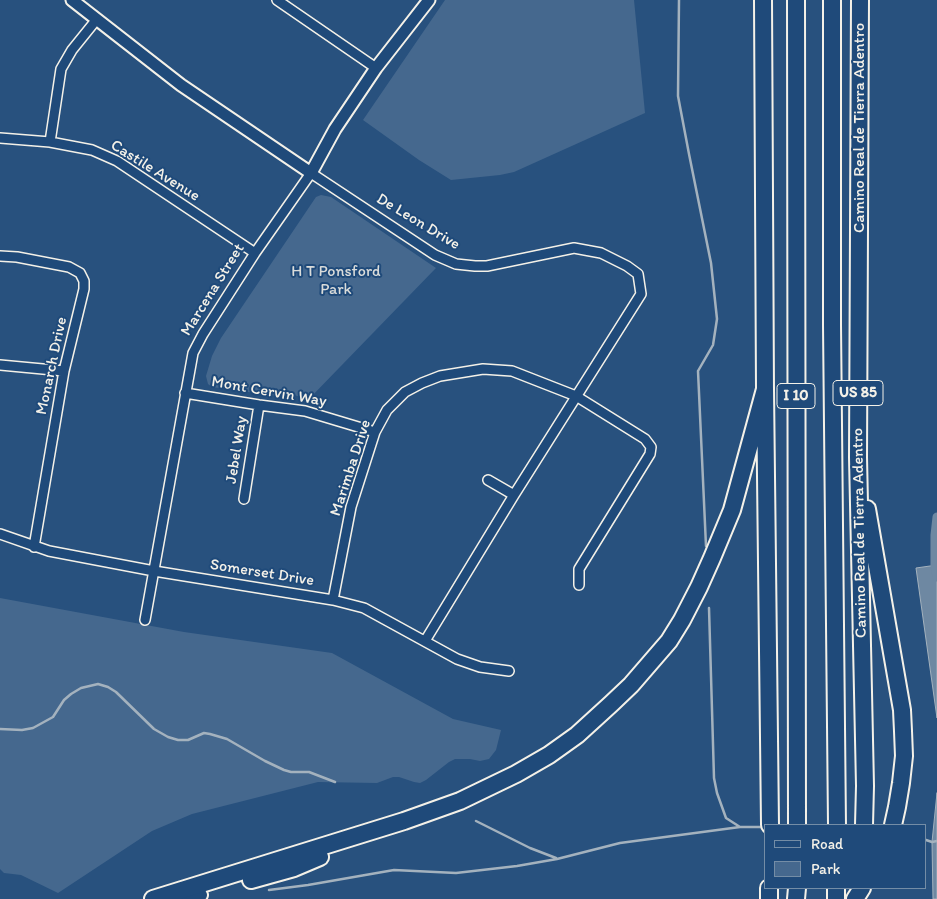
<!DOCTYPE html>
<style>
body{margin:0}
#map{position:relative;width:937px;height:899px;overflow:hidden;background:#28517e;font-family:Itim,sans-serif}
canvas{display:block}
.legend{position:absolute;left:764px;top:824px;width:162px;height:65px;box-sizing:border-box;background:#1f4a7a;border:1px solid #748da6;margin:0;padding:6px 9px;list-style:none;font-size:15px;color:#f4f1e8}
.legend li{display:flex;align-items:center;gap:10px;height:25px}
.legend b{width:25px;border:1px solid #748da6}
</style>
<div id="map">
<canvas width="937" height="899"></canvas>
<ul class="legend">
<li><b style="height:6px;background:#1f4a7a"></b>Road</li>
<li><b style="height:14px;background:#45688e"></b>Park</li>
</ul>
</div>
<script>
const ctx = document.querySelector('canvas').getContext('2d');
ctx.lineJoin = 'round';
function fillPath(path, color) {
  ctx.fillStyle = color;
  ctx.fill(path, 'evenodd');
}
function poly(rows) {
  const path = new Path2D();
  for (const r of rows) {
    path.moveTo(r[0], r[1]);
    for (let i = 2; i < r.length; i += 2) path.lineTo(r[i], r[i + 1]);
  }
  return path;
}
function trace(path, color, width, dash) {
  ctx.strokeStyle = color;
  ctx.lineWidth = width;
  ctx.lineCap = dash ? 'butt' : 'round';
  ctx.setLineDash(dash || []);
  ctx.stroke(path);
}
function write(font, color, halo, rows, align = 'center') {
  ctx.font = font + ' Itim,sans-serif';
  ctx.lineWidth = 4;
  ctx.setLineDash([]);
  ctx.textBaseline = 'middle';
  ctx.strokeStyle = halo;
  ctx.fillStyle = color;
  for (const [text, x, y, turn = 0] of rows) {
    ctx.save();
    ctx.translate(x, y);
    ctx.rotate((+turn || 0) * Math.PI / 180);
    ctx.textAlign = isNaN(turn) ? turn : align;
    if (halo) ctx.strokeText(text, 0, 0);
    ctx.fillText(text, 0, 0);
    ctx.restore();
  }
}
const green = poly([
 [445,0,634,0,645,113,514,172,500,175,451,180,419,160,363,120],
 [321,195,331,197,436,268,308,400,289,393,277,396,212,387,208,384,206,376,212,356,221,338,316,197],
 [0,598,184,632,332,653,453,719,501,730,496,750,489,759,480,761,470,759,455,759,449,762,426,780,420,783,414,782,399,777,393,777,377,783,318,782,192,814,152,831,58,893,21,875,4,873,0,869]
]);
const water = poly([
 [937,565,937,718,916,568,937,565],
 [937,793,937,899,933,899,932,842,937,793]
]);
const stream = poly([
 [679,0,678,96,689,154,711,263,717,319,713,345,698,371,706,546],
 [709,608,714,778,717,793,726,818,740,827],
 [0,729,22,730,33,728,53,717,64,700,71,694,81,688,98,684,108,687,116,692,154,729,168,737,178,740,188,740,204,733,210,734,227,739,265,761,284,770,291,772,309,772,335,782],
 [476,821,530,848,556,858],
 [926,840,932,842,937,841],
 [269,890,308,885,394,870,456,873,517,866,557,859,620,843,740,827,764,827]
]);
const canal = poly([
 [937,517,935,535,935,565,937,577]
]);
const minor = poly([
 [277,0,376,68],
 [0,138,50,142,92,150,117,161,255,253],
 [50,142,61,69,72,50,97,19],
 [0,256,17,257,69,267,80,273,84,281,84,289,64,371,34,547],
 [0,365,64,371],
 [185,393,259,405,305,411,375,432],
 [488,480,514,495],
 [244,499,259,405],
 [0,534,49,551,154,571,333,600,364,608,457,659,480,667,509,671],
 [333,600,351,507,375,432,387,410,405,392,422,383,440,376,483,369,512,371,576,396,645,439,651,447,650,454,579,569,579,585],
 [145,620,193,353,203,334,255,253,311,173,435,255,456,264,475,266,487,266,574,248,601,253,627,266,638,274,641,294,514,495,425,641]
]);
const tertiary = poly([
 [72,0,181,85,311,173,335,129,376,68,429,0]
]);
const secondary = poly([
 [186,899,201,895]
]);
const motorway = poly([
 [763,0,765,389,770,825],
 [796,0,797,825],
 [832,0,832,325,837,825],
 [860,0,858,457,865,786,864,825],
 [867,509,902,710,903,731,904,756,901,783,897,807,893,825],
 [251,880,294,868,320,857],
 [153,899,404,821,460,801,516,774,549,755,577,735,611,704,631,685,669,641,682,620,699,587,712,558,732,510,765,389],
 [769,899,769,888],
 [796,899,797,888],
 [836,899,836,888],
 [855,899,862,888]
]);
const shields = [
 [858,393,50],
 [796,396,38]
];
const shieldNames = [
 ["US 85",858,393],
 ["I 10",796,396]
];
const streetNames = [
 ["Camino Real de Tierra Adentro",860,128,-90],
 ["Castile Avenue",155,171,32],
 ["De Leon Drive",418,222,31],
 ["Marcena Street",213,290,-58],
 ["Monarch Drive",52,366,-78],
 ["Mont Cervin Way",269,392,10],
 ["Jebel Way",237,450,-81],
 ["Marimba Drive",351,468,-72],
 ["Camino Real de Tierra Adentro",860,533,-91],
 ["Somerset Drive",262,573,9]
];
const parkNames = [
 ["H T Ponsford",336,272],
 ["Park",336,290]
];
fillPath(green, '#45688e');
fillPath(water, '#6e88a2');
trace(water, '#a4b2be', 1);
trace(stream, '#a4b2be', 2.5);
trace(canal, '#6e88a2', 9);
trace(minor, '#f4f1e8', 12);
trace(tertiary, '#f4f1e8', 15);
trace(secondary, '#f4f1e8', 16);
trace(motorway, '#f4f1e8', 20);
trace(minor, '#1f4a7a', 9);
trace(tertiary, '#1f4a7a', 11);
trace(secondary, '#1f4a7a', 12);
trace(motorway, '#1f4a7a', 16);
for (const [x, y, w] of shields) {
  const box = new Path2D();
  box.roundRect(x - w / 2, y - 12.5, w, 25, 4);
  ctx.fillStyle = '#1f4a7a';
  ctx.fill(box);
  trace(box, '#f4f1e8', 1);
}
write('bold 15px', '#f4f1e8', null, shieldNames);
write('16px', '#f4f1e8', '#1f4a7a', streetNames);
write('16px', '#dadcda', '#1f4a7a', parkNames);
</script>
